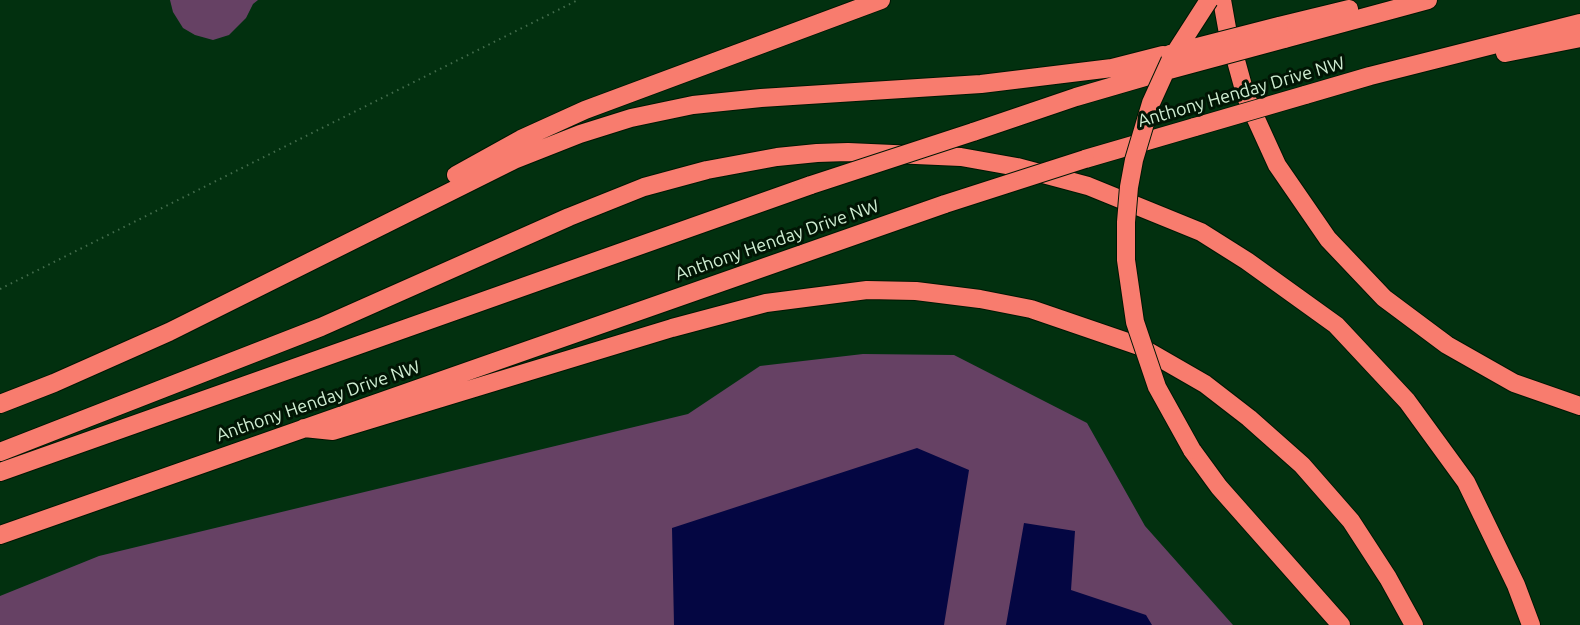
<!DOCTYPE html>
<style>
body{margin:0}
canvas{display:block;background:#02300f}
</style>
<canvas width="1580" height="625"></canvas>
<script>
const ctx = document.querySelector('canvas').getContext('2d');
ctx.lineJoin = 'round';
function fillPath(path, color) {
  ctx.fillStyle = color;
  ctx.fill(path, 'evenodd');
}
function poly(rows) {
  const path = new Path2D();
  for (const r of rows) {
    path.moveTo(r[0], r[1]);
    for (let i = 2; i < r.length; i += 2) path.lineTo(r[i], r[i + 1]);
  }
  return path;
}
function trace(path, color, width, dash) {
  ctx.strokeStyle = color;
  ctx.lineWidth = width;
  ctx.lineCap = dash ? 'butt' : 'round';
  ctx.setLineDash(dash || []);
  ctx.stroke(path);
}
function write(font, color, halo, rows, align = 'center') {
  ctx.font = font + ' Ubuntu,sans-serif';
  ctx.lineWidth = 6;
  ctx.setLineDash([]);
  ctx.textBaseline = 'middle';
  ctx.strokeStyle = halo;
  ctx.fillStyle = color;
  for (const [text, x, y, turn = 0] of rows) {
    ctx.save();
    ctx.translate(x, y);
    ctx.rotate((+turn || 0) * Math.PI / 180);
    ctx.textAlign = isNaN(turn) ? turn : align;
    if (halo) ctx.strokeText(text, 0, 0);
    ctx.fillText(text, 0, 0);
    ctx.restore();
  }
}
const green = poly([
 [170,0,258,0,253,4,246,18,229,35,213,40,195,35,183,28,173,12],
 [863,354,954,355,1087,423,1145,526,1233,625,0,625,0,596,99,556,688,414,760,366]
]);
const water = poly([
 [917,448,969,470,944,625,674,625,672,528],
 [1024,523,1075,531,1071,590,1146,615,1152,625,1006,625]
]);
const path = poly([
 [0,289,578,0]
]);
const motorway = poly([
 [1222,0,1227,28,1246,97,1277,165,1328,239,1384,298,1447,345,1514,383,1580,406],
 [1279,26,1349,9],
 [1284,39,1428,0],
 [1505,53,1580,38],
 [1305,95,1370,76,1580,23],
 [973,132,1076,97,1169,70],
 [1085,159,1195,127],
 [456,175,521,139,585,110,881,0],
 [0,404,54,383,169,332,514,160,580,134,631,118,693,105,761,98,981,84,1112,68,1163,55],
 [304,428,333,431,672,328,766,303,867,290,916,291,980,299,1031,309,1139,346,1205,384,1249,418,1302,465,1351,521,1388,578,1414,625],
 [1192,450,1219,487,1341,625],
 [0,452,321,327,569,217,644,187,707,170,777,157,817,153,848,152,961,157,1017,167,1088,186,1201,232,1247,261,1336,325,1407,401,1466,482,1516,585,1531,625],
 [0,472,811,185],
 [0,535,945,204]
]);
const motorwayBridge = poly([
 [1170,54,1279,26],
 [1169,70,1284,39],
 [1195,127,1305,95],
 [811,185,973,132],
 [945,204,1085,159],
 [1192,450,1157,387,1135,322,1126,260,1126,222,1129,187,1134,160,1151,103,1171,59,1209,0]
]);
const streetNames = [
 ["Anthony Henday Drive NW",1241,92,-16],
 ["Anthony Henday Drive NW",777,240,-19],
 ["Anthony Henday Drive NW",318,401,-19]
];
fillPath(green, '#664164');
fillPath(water, '#040642');
trace(motorway, '#001602', 20);
trace(path, '#436c4c', 2, [1.5, 4.5]);
trace(motorway, '#f87c6e', 18);
trace(motorwayBridge, '#001602', 20, []);
trace(motorwayBridge, '#f87c6e', 18);
write('18px', '#d0eed3', '#011504', streetNames);
</script>
